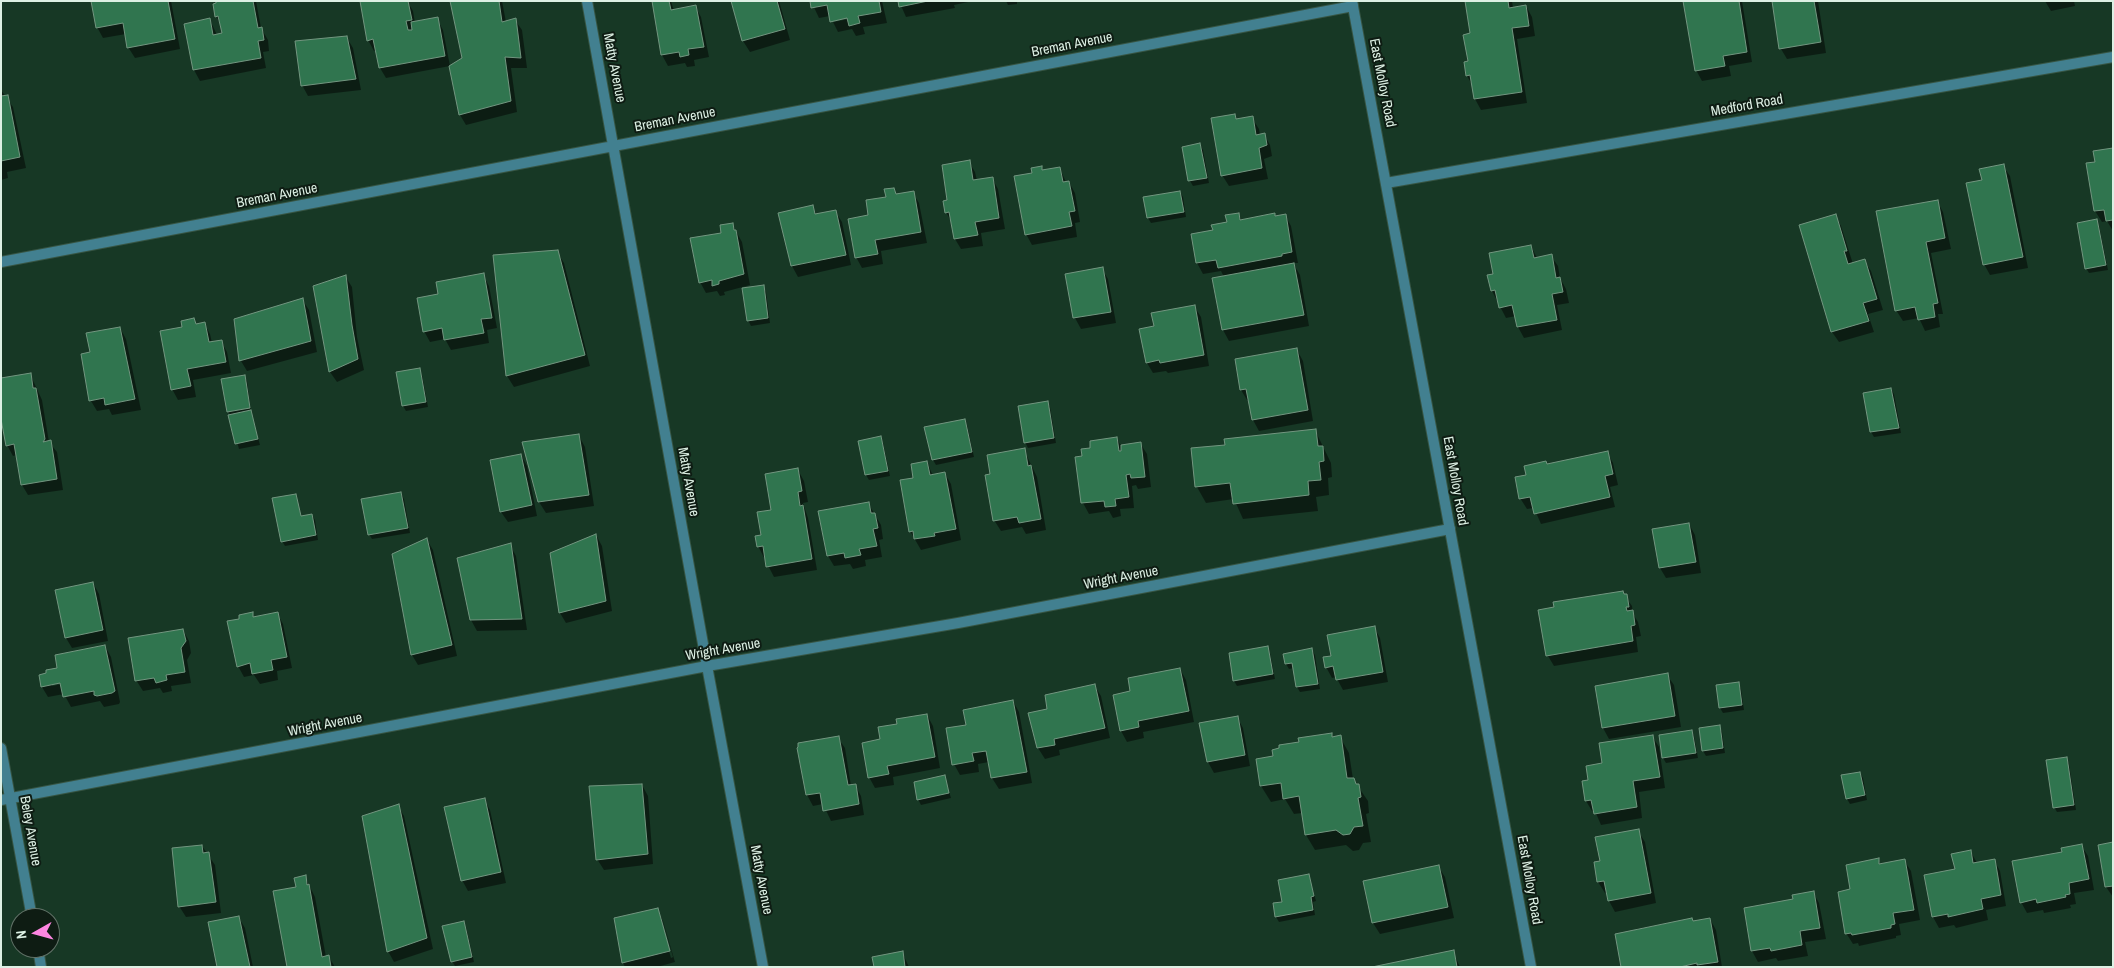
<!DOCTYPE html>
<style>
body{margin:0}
#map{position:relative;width:2114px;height:968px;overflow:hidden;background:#173825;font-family:"Archivo Narrow",sans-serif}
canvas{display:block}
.frame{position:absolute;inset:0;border:2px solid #ddf0e4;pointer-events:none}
.north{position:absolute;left:10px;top:908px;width:50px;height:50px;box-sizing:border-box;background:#0e1c13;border:1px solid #617167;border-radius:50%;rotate:263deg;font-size:14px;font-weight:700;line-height:20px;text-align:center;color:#ddf0e4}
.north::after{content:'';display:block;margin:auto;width:18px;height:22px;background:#fd86e1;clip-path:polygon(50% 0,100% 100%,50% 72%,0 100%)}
</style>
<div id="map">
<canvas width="2114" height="968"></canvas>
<div class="frame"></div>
<div class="north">N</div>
</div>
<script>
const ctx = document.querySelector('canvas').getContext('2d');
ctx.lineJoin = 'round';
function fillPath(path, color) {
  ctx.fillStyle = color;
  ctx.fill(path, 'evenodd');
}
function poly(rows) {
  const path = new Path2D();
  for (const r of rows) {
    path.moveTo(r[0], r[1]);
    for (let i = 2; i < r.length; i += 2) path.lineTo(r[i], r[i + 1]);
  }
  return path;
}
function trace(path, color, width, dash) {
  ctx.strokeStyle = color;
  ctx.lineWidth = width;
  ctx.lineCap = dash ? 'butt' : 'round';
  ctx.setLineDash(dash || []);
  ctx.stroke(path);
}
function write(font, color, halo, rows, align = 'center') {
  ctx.font = font + ' "Archivo Narrow",sans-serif';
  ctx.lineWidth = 4;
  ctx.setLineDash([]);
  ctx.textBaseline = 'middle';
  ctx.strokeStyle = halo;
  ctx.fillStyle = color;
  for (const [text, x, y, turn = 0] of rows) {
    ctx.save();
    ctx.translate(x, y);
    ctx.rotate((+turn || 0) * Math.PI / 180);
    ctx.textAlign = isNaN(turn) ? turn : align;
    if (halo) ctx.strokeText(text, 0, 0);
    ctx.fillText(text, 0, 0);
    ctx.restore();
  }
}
const shadow = poly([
 [92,1,171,1,180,49,135,58,128,47,126,34,103,38,97,27],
 [217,1,256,1,261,28,268,40,269,51,263,52,266,68,200,81,194,70,185,25,210,20,217,35,223,34,222,26,216,16],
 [407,1,413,11,415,23,437,19,443,30,450,66,386,78,380,68,377,50,374,51,368,40],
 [451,1,502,1,506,22,515,20,522,30,527,68,511,68,517,112,466,125,460,115,463,59],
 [653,1,671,1,674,11,695,6,701,17,709,57,694,60,695,66,687,67,685,63,668,66,662,55],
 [732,1,779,1,790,40,750,52,743,41],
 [811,1,882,1,887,23,863,27,865,34,856,36,852,29,838,32,830,16,819,18],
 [853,16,854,18,833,22,833,20],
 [899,1,973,1,954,5,955,8,906,17],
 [1006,1,1017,1,1017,4,1008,5],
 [1466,1,1512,1,1513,8,1526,6,1532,17,1535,36,1517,39,1527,103,1481,110,1475,99,1473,86,1467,76,1471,34],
 [1685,1,1742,1,1752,62,1729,66,1731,76,1702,81,1696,70],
 [1773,1,1818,1,1826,53,1787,59,1781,49],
 [2045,1,2074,1,2075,6,2051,11],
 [347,38,353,48,361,90,308,96,302,85],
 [1,90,13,107,26,168,7,172,8,178,1,180],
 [1234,115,1237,120,1252,118,1259,129,1260,135,1264,134,1270,145,1272,156,1264,159,1268,179,1229,186,1222,175],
 [1200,145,1203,150,1209,183,1193,186,1190,181],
 [2113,149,2113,231,2107,221,2102,222,2095,211,2096,163],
 [969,162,975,172,977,181,992,178,998,189,1005,229,981,233,983,246,961,249,955,239,952,223,946,212,949,201],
 [2003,166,2010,176,2028,268,1990,275,1984,264,1983,181],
 [1041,167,1044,172,1060,169,1066,182,1069,182,1075,193,1080,222,1075,223,1077,237,1032,245,1026,234,1033,174],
 [894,189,897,195,913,193,919,203,927,243,881,251,883,264,862,268,856,257,870,216],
 [1180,192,1183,197,1186,217,1151,223,1148,218,1145,198],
 [1937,201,1943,212,1951,249,1931,253,1943,314,1938,314,1940,327,1925,331,1919,318,1903,321,1896,310],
 [812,206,817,215,835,211,842,222,851,265,798,277,792,266],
 [1238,214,1242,220,1285,215,1291,226,1298,263,1293,263,1300,275,1309,326,1229,341,1223,330,1213,279,1224,277,1221,271,1203,274,1197,263,1192,235,1214,231,1228,223],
 [1835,215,1841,226,1853,264,1864,260,1871,271,1883,310,1868,314,1874,332,1839,342,1832,332],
 [2096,221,2099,226,2108,270,2089,273,2086,268],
 [732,224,742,242,750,285,724,292,725,295,720,296,717,291,706,293,700,282,723,234],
 [1531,246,1537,258,1551,256,1558,266,1560,278,1566,289,1569,303,1557,305,1562,330,1524,338,1518,327,1516,316,1506,318,1492,291,1494,275],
 [557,252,564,263,590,366,514,387,507,376,495,256],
 [1102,269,1108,279,1116,323,1081,329,1075,318,1067,275],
 [483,275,489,286,497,328,487,330,489,343,451,350,445,339,430,342,424,331,440,295],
 [345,276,352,287,357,337,364,370,337,382,330,372,315,287],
 [763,287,766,292,770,323,751,326,748,320],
 [302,299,309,310,317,352,247,371,241,361,236,320],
 [1194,306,1201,317,1209,366,1168,373,1166,371,1153,373,1147,363],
 [194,319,197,325,204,323,210,334,212,343,221,341,227,352,231,373,193,380,196,397,178,400,172,389,183,328],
 [120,328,126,339,141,410,112,415,109,409,97,411,91,401,91,353],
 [1297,350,1303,361,1313,421,1259,431,1253,420,1250,400,1247,400,1241,390],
 [419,369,422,375,428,407,406,411,403,406],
 [30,374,42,400,49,442,57,452,63,490,28,495,22,485,17,455,13,456,7,445],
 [244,376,247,381,251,413,260,445,239,449,229,412,223,380],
 [1891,389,1894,394,1901,433,1874,437,1871,432,1864,394],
 [1047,402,1050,407,1056,443,1028,448,1025,442],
 [964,420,967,425,974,457,936,465,933,460,926,428],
 [1315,430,1331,463,1332,477,1328,478,1329,495,1316,497,1318,511,1243,519,1234,499,1206,503,1197,487,1226,446],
 [579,436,585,447,594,506,546,513,539,502,524,443],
 [880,438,883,443,890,476,869,480,866,475,860,442],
 [1117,439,1121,446,1140,443,1147,454,1151,487,1138,489,1136,485,1132,486,1134,508,1120,509,1121,516,1113,518,1109,511,1089,514,1083,503,1077,458,1084,457,1092,449],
 [1024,450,1037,477,1046,530,1026,534,1022,527,1001,531,994,520,991,475],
 [1607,452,1613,463,1618,485,1610,487,1615,507,1541,524,1534,508,1527,509,1520,498,1547,466],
 [521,455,527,466,537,516,508,522,501,512],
 [927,462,933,476,945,474,951,484,961,540,921,550,910,531,914,479],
 [798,470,804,481,808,502,803,503,808,518,817,570,774,577,758,546],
 [401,493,404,499,410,533,372,539,369,534],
 [295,496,302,517,312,515,315,520,318,540,285,546,282,541],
 [868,503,881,525,883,539,879,540,882,557,865,560,866,566,853,569,850,564,834,566,828,556],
 [1689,524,1695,535,1701,573,1666,578,1660,568],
 [596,535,602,546,612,611,566,623,560,613],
 [427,540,433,550,457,656,418,665,412,655],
 [510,545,516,556,527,630,477,631,471,620],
 [93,583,99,594,108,641,72,648,66,638],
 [1624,595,1632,606,1633,614,1638,622,1641,636,1636,637,1638,652,1554,666,1548,656],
 [277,613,283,624,292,668,277,671,278,680,260,684,254,675,244,677,238,666,241,620,252,614,254,618],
 [1374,627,1380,638,1388,682,1343,690,1336,677,1332,678,1326,667,1332,657],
 [183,630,189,641,191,653,187,660,191,683,171,686,172,691,163,693,160,688,143,691,136,680],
 [105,646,111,657,120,702,119,704,104,707,100,701,71,707,64,694,48,697,42,687,59,669],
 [66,681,67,683,52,686,52,684],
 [1267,648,1270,653,1275,679,1237,686,1234,681],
 [1312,650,1315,655,1320,689,1300,692,1297,687,1294,668,1289,669,1286,664],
 [1180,669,1186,680,1194,722,1143,732,1144,738,1127,742,1121,731,1132,692],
 [1667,675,1674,685,1681,727,1609,739,1603,728,1596,687],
 [1738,683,1741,689,1744,710,1723,713,1720,708],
 [1094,685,1101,696,1110,738,1059,750,1060,755,1045,759,1038,748,1030,714,1049,710],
 [1013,701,1019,712,1032,783,999,789,992,778,989,762,978,764,979,772,960,775,954,764,967,726],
 [927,715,933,726,940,768,893,777,894,785,875,788,869,777,882,740,898,725],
 [1237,717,1243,728,1250,766,1214,773,1208,762],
 [1719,726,1722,732,1725,753,1706,756,1703,751,1700,729],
 [1691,731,1694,736,1698,758,1666,763,1663,758],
 [1331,734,1333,738,1340,737,1349,753,1353,779,1368,801,1369,813,1366,814,1371,842,1363,843,1359,850,1353,851,1346,845,1315,850,1306,835,1302,813,1294,814,1285,799,1271,802,1261,786,1257,760,1275,757,1300,743],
 [1652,736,1659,747,1665,788,1639,792,1642,818,1601,825,1595,811,1592,811,1586,801,1590,781,1603,764],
 [838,738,845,748,851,786,855,785,861,796,864,815,831,821,823,804,813,806,807,795],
 [2066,758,2069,764,2076,810,2057,812,2054,807],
 [1860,773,1863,778,1867,800,1850,804,1847,799],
 [944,776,951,798,921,805,918,799],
 [642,785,648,796,653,864,604,870,597,859],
 [484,799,490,810,506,883,468,891,462,880],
 [398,806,404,816,433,949,394,962,388,951],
 [1638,831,1645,842,1656,903,1615,912,1609,901,1607,892,1605,893,1598,882,1595,863,1601,862],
 [2113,843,2113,897,2106,887],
 [2081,845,2088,856,2094,890,2074,893,2076,904,2070,905,2071,908,2044,913,2043,910,2027,913,2021,902,2063,853],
 [202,846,215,865,221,913,186,917,179,906],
 [1971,852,1977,863,1994,860,2000,871,2006,906,1986,910,1988,920,1956,928,1954,925,1939,928,1933,917,1926,876,1956,870],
 [1878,860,1881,865,1904,860,1911,871,1920,920,1899,924,1901,935,1896,936,1896,938,1859,946,1858,943,1853,944,1846,933,1852,890],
 [1438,866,1445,877,1454,918,1380,934,1373,923,1365,882],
 [1309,876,1316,901,1313,902,1315,915,1279,922,1276,917,1284,903],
 [305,877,315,897,326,957,329,957,335,967,289,967,298,888],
 [1813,892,1819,903,1826,939,1805,942,1808,956,1778,961,1776,958,1758,962,1752,951,1794,900],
 [657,910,663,921,675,962,657,967,625,967,623,963],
 [660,919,662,919,673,957,671,958],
 [239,918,245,928,253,967,218,967],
 [1691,919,1693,922,1710,919,1716,930,1722,967,1622,967,1636,929],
 [463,922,466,927,474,962,455,966,452,961],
 [902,952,909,967,875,967],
 [1453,952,1460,967,1379,967]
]);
const building = poly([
 [91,1,168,1,175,39,127,48,123,23,96,28,91,1],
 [216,1,253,1,258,28,262,27,264,40,258,41,261,58,193,70,184,24,210,18,213,35,222,33,218,16,215,17,213,4,216,3,216,1],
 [360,1,408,1,412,20,406,21,408,30,412,30,411,22,438,17,445,56,379,68,373,39,367,41,360,1],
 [450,1,499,1,502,22,516,18,521,58,505,57,511,101,459,115,449,66,462,58,450,1],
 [652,1,669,1,671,10,696,5,704,47,688,49,689,55,680,57,679,52,661,55,652,1],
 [731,1,777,1,785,29,742,41,731,1],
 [810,1,879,1,881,12,858,16,860,23,849,26,847,18,830,22,827,5,811,8,810,1],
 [898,1,928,1,899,7,898,1],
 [1465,1,1508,1,1509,8,1526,5,1529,26,1512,28,1522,92,1474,99,1470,75,1466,76,1464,62,1468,61,1463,35,1470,33,1465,1],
 [1683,1,1739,1,1747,52,1723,56,1725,66,1695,71,1683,1],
 [1772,1,1814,1,1821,42,1779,49,1772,1],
 [347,36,356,79,301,86,295,41,347,36],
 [8,95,20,157,1,161,1,168,1,96,8,95],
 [1235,114,1236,119,1253,116,1256,135,1265,133,1267,145,1259,148,1262,168,1221,176,1211,118,1235,114],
 [1200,143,1207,178,1188,181,1182,147,1200,143],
 [2113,148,2113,220,2106,221,2104,210,2094,211,2086,163,2095,162,2093,151,2113,148],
 [970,160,973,180,993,177,999,218,975,222,978,235,954,239,949,212,945,213,943,201,947,200,942,165,970,160],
 [2004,164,2023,257,1983,265,1966,183,1982,180,1979,169,2004,164],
 [1042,166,1042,170,1060,167,1063,182,1069,181,1075,211,1069,212,1072,226,1025,235,1014,176,1032,173,1031,168,1042,166],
 [894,188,896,194,914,191,921,232,875,240,878,254,855,258,848,219,868,215,866,200,886,197,884,189,894,188],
 [1180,191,1184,212,1147,218,1143,197,1180,191],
 [1938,200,1945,238,1926,242,1938,303,1933,304,1935,317,1918,320,1915,307,1895,311,1876,211,1938,200],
 [813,205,815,214,836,210,846,255,791,266,778,213,813,205],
 [1239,213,1240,220,1275,213,1275,216,1286,214,1292,252,1282,254,1282,256,1218,268,1216,260,1196,263,1191,234,1213,230,1211,225,1227,222,1225,215,1239,213],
 [1836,214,1847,251,1844,251,1848,264,1865,259,1877,299,1863,303,1869,321,1831,332,1799,225,1836,214],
 [2097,219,2106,265,2085,269,2077,223,2097,219],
 [733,223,734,230,736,230,744,274,719,281,719,284,712,286,712,280,699,283,690,238,721,233,720,225,733,223],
 [1531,245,1534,258,1552,254,1556,278,1560,277,1563,292,1552,294,1557,320,1517,327,1512,305,1499,308,1495,290,1491,291,1487,275,1493,274,1489,253,1531,245],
 [558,250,585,355,506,376,493,255,558,250],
 [1294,263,1304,315,1222,330,1212,278,1294,263],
 [1103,267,1111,312,1073,318,1065,274,1103,267],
 [484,273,492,318,481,319,484,333,444,340,442,328,423,332,417,298,438,294,436,282,484,273],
 [346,275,352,325,358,359,329,372,313,286,346,275],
 [764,285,768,318,747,321,742,288,764,285],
 [303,298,311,341,239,361,234,319,303,298],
 [1195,305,1204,355,1160,363,1159,360,1146,363,1139,329,1154,326,1151,313,1195,305],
 [194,318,196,324,205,322,209,342,222,340,226,362,187,369,191,386,171,390,160,331,182,327,181,321,194,318],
 [120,327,135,399,105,405,104,398,89,401,81,354,90,352,86,333,120,327],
 [1297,348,1308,410,1252,420,1246,389,1240,390,1235,359,1297,348],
 [420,368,426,402,402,406,396,372,420,368],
 [31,373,33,388,36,388,45,439,43,442,51,440,57,479,21,485,14,444,6,446,1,419,1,378,31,373],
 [245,375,250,408,227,412,221,379,245,375],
 [1891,388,1899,428,1870,432,1863,393,1891,388],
 [1048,401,1054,438,1024,443,1018,406,1048,401],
 [251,410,258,439,235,444,228,415,251,410],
 [965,419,972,452,932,460,924,427,965,419],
 [1316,429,1318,446,1323,446,1324,461,1319,462,1321,480,1308,481,1309,495,1233,504,1230,483,1195,487,1191,448,1225,445,1224,439,1316,429],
 [579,434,589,495,538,502,522,442,579,434],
 [881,436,888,471,865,475,858,441,881,436],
 [1117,437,1119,451,1121,451,1121,445,1141,442,1145,477,1131,478,1130,474,1126,475,1129,497,1115,499,1116,506,1105,507,1104,501,1081,503,1075,457,1082,456,1081,449,1090,448,1090,441,1117,437],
 [1025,448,1028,466,1031,465,1041,519,1019,523,1017,517,993,521,985,475,990,474,987,455,1025,448],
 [1608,451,1613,474,1605,476,1610,497,1534,514,1530,497,1519,499,1515,477,1526,475,1524,466,1546,461,1547,464,1608,451],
 [521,454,532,505,500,512,490,460,521,454],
 [927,461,930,475,945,472,956,529,934,533,935,536,914,539,913,531,909,532,900,480,913,478,911,464,927,461],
 [798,468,802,491,798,492,800,506,803,505,812,559,766,567,763,546,757,547,755,536,761,535,757,512,771,510,765,474,798,468],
 [401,492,408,528,368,535,361,499,401,492],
 [296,494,301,516,312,514,316,535,281,542,272,498,296,494],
 [869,502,871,513,875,513,878,528,873,529,877,546,859,549,861,555,845,558,844,553,827,556,818,511,869,502],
 [1689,523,1696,562,1659,568,1652,529,1689,523],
 [596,534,606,601,559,613,550,553,596,534],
 [427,538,452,645,411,655,392,554,427,538],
 [511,543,522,619,470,620,457,558,511,543],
 [93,582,103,630,65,638,55,590,93,582],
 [1623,591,1624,594,1627,594,1629,607,1626,607,1627,611,1633,610,1635,625,1631,626,1633,641,1546,656,1538,610,1554,607,1553,602,1623,591],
 [253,612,253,617,278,612,287,657,271,660,273,670,252,674,250,663,237,667,227,621,239,619,239,615,253,612],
 [1375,626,1383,672,1336,680,1333,666,1325,668,1323,657,1331,656,1327,635,1375,626],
 [183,629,186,641,181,648,185,672,166,675,167,680,156,683,154,678,135,681,128,638,183,629],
 [105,645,115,691,112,693,97,696,94,695,94,691,63,697,60,683,41,687,39,675,46,673,46,670,57,668,55,655,105,645],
 [1268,646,1273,674,1233,681,1229,653,1268,646],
 [1312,648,1318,684,1296,687,1292,663,1285,664,1283,654,1312,648],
 [1180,668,1189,711,1138,721,1139,727,1120,731,1113,695,1130,691,1128,678,1180,668],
 [1668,673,1675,716,1602,728,1595,686,1668,673],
 [1739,682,1742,705,1719,708,1716,685,1739,682],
 [1095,684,1105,728,1054,739,1055,745,1037,748,1028,713,1047,709,1045,695,1095,684],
 [1013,700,1027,772,991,778,986,751,972,753,974,761,952,765,946,728,966,725,963,710,1013,700],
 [927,714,935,757,887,766,889,774,868,778,862,743,880,739,878,727,897,724,896,719,927,714],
 [1238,716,1245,755,1207,762,1199,723,1238,716],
 [1720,725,1723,748,1702,751,1699,728,1720,725],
 [1692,730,1696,753,1662,758,1659,735,1692,730],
 [1332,733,1332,737,1341,735,1347,778,1354,778,1356,784,1359,784,1361,797,1358,798,1363,826,1354,827,1350,834,1343,835,1336,830,1305,835,1299,796,1283,799,1281,783,1260,786,1256,759,1273,756,1272,750,1279,748,1279,745,1299,742,1298,738,1332,733],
 [1653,735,1660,777,1633,781,1637,807,1594,814,1591,800,1585,801,1582,781,1588,780,1586,766,1602,763,1599,743,1653,735],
 [839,736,848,785,856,784,859,804,823,811,820,793,806,795,797,748,798,747,798,743,839,736],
 [2067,757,2074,805,2053,808,2046,760,2067,757],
 [1860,772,1865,795,1846,799,1841,775,1860,772],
 [945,775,949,793,917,800,914,782,945,775],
 [642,784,648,854,596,860,589,786,642,784],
 [485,798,501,872,461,881,444,807,485,798],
 [399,804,427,938,387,952,362,816,399,804],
 [1639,829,1651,893,1608,901,1604,881,1597,882,1594,862,1600,861,1595,837,1639,829],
 [2113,842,2113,886,2105,887,2098,845,2113,842],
 [2082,844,2089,879,2069,883,2070,894,2065,895,2066,897,2037,903,2036,899,2020,903,2012,861,2062,852,2061,848,2082,844],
 [202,845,203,853,209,852,216,902,178,907,172,848,202,845],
 [1971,850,1973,863,1995,859,2001,895,1981,899,1983,909,1948,917,1948,914,1932,917,1924,875,1955,869,1951,854,1971,850],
 [1879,858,1879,864,1905,859,1914,910,1893,913,1895,924,1891,925,1891,928,1852,935,1851,933,1845,934,1838,892,1850,889,1846,865,1879,858],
 [1439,865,1448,907,1372,923,1363,881,1439,865],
 [1309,874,1314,896,1311,897,1313,910,1275,917,1273,903,1282,902,1278,880,1309,874],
 [306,875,307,885,309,884,322,957,329,955,331,967,287,967,273,891,296,887,294,878,306,875],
 [1814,891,1820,928,1800,931,1802,945,1771,951,1770,948,1751,951,1744,908,1793,899,1792,895,1814,891],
 [658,908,670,951,622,963,614,918,658,908],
 [239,916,250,967,217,967,208,922,239,916],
 [1692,918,1693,921,1710,918,1718,962,1697,965,1697,963,1680,967,1621,967,1615,934,1692,918],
 [464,921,472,957,451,962,442,926,464,921],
 [1454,950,1457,967,1372,967,1454,950],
 [903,951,905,967,874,967,872,957,903,951]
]);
const minor = poly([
 [587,1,707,666,763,967],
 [1386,183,2113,57],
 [1,262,1353,6],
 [1,748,32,918],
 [1,800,707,666,958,623,1450,529],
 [38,948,41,967]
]);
const tertiary = poly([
 [1352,1,1531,967]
]);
const streetNames = [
 ["Breman Avenue",1072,45,-11],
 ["Matty Avenue",614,68,79],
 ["East Molloy Road",1382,83,79],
 ["Medford Road",1747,106,-10],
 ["Breman Avenue",675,120,-11],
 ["Breman Avenue",277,196,-11],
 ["East Molloy Road",1455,481,80],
 ["Matty Avenue",688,482,80],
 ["Wright Avenue",1121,578,-11],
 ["Wright Avenue",723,650,-10],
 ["Wright Avenue",325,725,-11],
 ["Beley Avenue",30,831,80],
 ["Matty Avenue",761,880,79],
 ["East Molloy Road",1529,880,80]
];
fillPath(shadow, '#0007');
fillPath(building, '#30754f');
trace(building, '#739680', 1);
trace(minor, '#375544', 12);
trace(tertiary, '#375544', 12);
trace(minor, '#428090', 10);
trace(tertiary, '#428090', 10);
write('14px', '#ddf0e4', '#0e1c13', streetNames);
</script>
